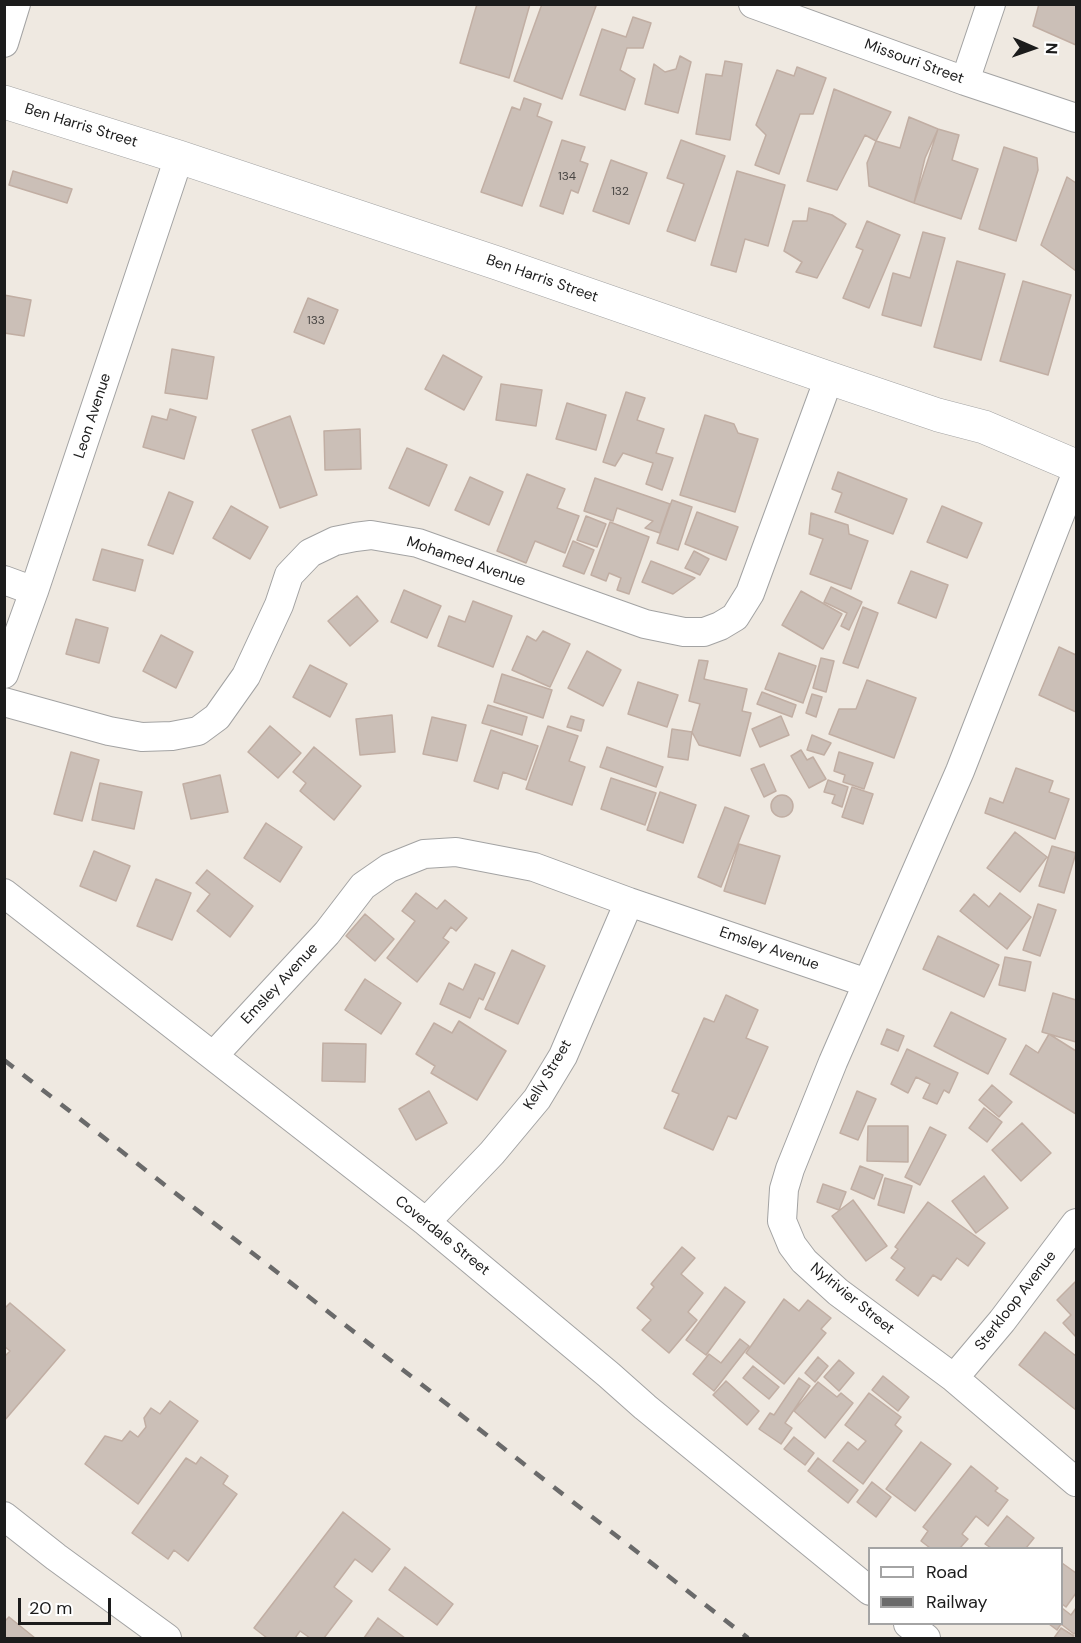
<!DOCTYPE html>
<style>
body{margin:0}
#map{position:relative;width:1081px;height:1643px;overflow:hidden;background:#efe9e1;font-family:"DM Sans",sans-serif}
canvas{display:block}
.frame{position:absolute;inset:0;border:6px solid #1c1c1c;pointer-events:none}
.legend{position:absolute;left:868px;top:1547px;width:195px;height:78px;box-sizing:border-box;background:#fff;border:2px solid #a4a4a4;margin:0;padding:8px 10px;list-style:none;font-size:18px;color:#1c1c1c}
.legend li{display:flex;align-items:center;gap:12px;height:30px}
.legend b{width:30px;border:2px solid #a4a4a4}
.north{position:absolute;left:1003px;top:18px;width:60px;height:60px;-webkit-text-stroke:4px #fff;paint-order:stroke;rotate:92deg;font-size:16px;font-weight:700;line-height:24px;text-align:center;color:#1c1c1c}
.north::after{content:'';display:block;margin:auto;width:21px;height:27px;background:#1c1c1c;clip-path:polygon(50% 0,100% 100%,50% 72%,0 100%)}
.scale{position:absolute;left:18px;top:1598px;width:93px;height:27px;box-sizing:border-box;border:3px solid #1c1c1c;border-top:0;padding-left:8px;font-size:18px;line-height:21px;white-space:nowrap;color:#1c1c1c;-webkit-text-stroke:4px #fff;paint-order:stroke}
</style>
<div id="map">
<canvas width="1081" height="1643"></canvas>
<div class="frame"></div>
<ul class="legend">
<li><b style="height:8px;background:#fff"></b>Road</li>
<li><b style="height:8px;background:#6a6a6a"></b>Railway</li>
</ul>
<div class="north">N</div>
<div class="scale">20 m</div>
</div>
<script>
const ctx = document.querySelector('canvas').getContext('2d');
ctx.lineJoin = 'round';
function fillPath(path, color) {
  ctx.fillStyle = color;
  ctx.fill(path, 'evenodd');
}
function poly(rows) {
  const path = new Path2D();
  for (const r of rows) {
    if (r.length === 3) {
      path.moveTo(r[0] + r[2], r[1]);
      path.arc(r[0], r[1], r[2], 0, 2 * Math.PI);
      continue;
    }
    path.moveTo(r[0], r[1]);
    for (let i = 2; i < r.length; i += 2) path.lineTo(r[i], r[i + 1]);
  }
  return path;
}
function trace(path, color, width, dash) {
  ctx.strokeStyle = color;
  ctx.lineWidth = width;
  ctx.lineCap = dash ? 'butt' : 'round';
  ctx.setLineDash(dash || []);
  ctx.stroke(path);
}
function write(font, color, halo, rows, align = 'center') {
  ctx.font = font + ' "DM Sans",sans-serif';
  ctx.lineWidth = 5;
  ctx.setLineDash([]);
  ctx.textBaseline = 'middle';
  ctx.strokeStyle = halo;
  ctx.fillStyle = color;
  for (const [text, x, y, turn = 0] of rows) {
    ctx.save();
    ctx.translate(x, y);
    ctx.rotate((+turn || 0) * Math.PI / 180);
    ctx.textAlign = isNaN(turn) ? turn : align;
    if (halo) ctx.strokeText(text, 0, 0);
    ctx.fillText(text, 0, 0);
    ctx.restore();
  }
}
const building = poly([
 [477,4,530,4,509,78,460,63,477,4],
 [542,4,591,4,596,6,562,99,514,81,542,4],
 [1039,4,1076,5,1076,45,1033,26,1039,4],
 [633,17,651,23,643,48,627,48,620,70,635,79,625,110,580,95,602,29,626,37,633,17],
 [680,56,691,62,678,113,645,104,654,64,665,72,676,69,680,56],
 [725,61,742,64,730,140,696,134,706,74,722,76,725,61],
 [797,67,826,78,813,114,800,114,779,174,755,165,766,135,756,125,777,70,794,76,797,67],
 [834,89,891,112,876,141,865,135,837,190,807,181,834,89],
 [524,98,541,104,537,116,552,122,522,206,481,192,512,107,520,110,524,98],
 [909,117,938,129,925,158,914,203,869,186,867,163,876,141,900,148,909,117],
 [938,129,959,135,952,160,978,169,961,219,914,203,938,129],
 [562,140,585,147,580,161,588,164,578,193,571,190,563,214,540,206,562,140],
 [681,140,725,156,695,241,667,231,684,184,667,178,681,140],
 [1004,147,1037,158,1038,170,1016,241,979,229,1004,147],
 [611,160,647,173,629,224,593,211,611,160],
 [13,171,72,189,67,203,9,185,13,171],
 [737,171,785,185,768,246,745,239,736,272,711,265,737,171],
 [1067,177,1076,183,1076,271,1041,245,1067,177],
 [809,208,832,215,846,224,817,278,796,272,802,262,784,251,793,221,807,221,809,208],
 [867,221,900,235,869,308,843,298,863,250,856,247,867,221],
 [923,232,945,238,921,326,882,315,893,273,910,278,923,232],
 [957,261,1005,274,981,360,934,347,957,261],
 [1023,281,1071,295,1048,375,1000,361,1023,281],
 [4,295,31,300,24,336,4,333,4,295],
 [308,298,338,310,324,344,294,332,308,298],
 [172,349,214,357,207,399,165,393,172,349],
 [443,355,482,377,464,410,425,389,443,355],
 [501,384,542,390,536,426,496,420,501,384],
 [626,392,645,398,637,420,664,429,656,453,673,458,662,490,646,484,653,463,623,453,615,466,603,462,626,392],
 [567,403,606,415,596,450,556,439,567,403],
 [170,409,196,417,184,459,143,447,152,416,167,420,170,409],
 [705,415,734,424,738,433,758,439,735,512,680,495,705,415],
 [290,416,317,495,280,508,252,430,290,416],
 [360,429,361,469,325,470,324,431,360,429],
 [407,448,447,465,429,506,389,488,407,448],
 [838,472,907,499,893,534,835,512,842,493,832,489,838,472],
 [527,474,565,489,557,508,579,516,565,553,535,541,526,563,497,551,527,474],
 [470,477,503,492,489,525,455,510,470,477],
 [595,478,670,504,660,533,645,528,653,521,617,508,613,521,584,511,595,478],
 [169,492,193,502,173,554,148,545,169,492],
 [672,500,692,507,678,550,657,543,672,500],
 [231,506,268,527,250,559,213,538,231,506],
 [942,506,982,523,967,558,927,542,942,506],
 [697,512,738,527,726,560,685,544,697,512],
 [811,513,848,525,849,534,868,541,851,589,810,574,823,539,809,534,811,513],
 [586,516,606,524,597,547,577,540,586,516],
 [610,522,649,537,629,594,617,590,621,578,609,573,606,581,591,575,610,522],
 [573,541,594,550,584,574,563,566,573,541],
 [102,549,143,560,135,591,93,580,102,549],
 [694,551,709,559,700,575,685,568,694,551],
 [651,561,695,578,673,594,642,582,651,561],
 [911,571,948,585,936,618,898,603,911,571],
 [831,587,862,602,849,630,841,626,847,613,824,602,831,587],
 [404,590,441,606,427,638,391,622,404,590],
 [801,591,842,614,823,649,782,625,801,591],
 [357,596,378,621,350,646,328,621,357,596],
 [473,601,512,616,493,667,438,646,449,616,465,622,473,601],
 [863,607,878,613,858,668,843,663,863,607],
 [76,619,108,628,99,663,66,654,76,619],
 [543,631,570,644,550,687,512,670,527,636,536,641,543,631],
 [161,635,193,652,176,688,143,671,161,635],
 [1059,647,1076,655,1076,712,1039,695,1059,647],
 [587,651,621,670,603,706,568,688,587,651],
 [779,653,816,666,803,703,765,689,779,653],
 [821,658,834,661,826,692,813,688,821,658],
 [699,660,708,661,704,679,747,689,742,711,751,713,740,756,699,745,692,732,700,704,689,701,699,660],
 [310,665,347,684,330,717,293,697,310,665],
 [502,674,552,690,543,718,494,702,502,674],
 [867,680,916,698,894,758,829,734,839,709,856,709,867,680],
 [638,682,678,695,667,727,628,714,638,682],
 [762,692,796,705,792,717,757,704,762,692],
 [812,694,822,697,816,717,806,713,812,694],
 [488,705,527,717,522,735,482,723,488,705],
 [392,715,395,752,360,755,356,719,392,715],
 [571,716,584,720,581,731,567,727,571,716],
 [781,716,789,735,760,747,752,729,781,716],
 [432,717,466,725,457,761,423,754,432,717],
 [270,726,301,753,278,778,248,752,270,726],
 [548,726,578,736,569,761,585,767,572,805,526,789,548,726],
 [672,729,692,732,688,760,668,757,672,729],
 [491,730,538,746,526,780,503,772,498,789,474,781,491,730],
 [812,735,831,743,824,755,807,750,812,735],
 [314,747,361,786,334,820,300,791,306,783,293,772,314,747],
 [607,747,663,767,656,787,600,767,607,747],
 [801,750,807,760,813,757,826,779,809,788,791,756,801,750],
 [71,752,99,760,82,821,54,814,71,752],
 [839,752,873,763,864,789,843,782,845,775,834,771,839,752],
 [764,764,776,791,764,797,751,769,764,764],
 [1016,768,1053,781,1049,792,1069,799,1055,839,985,813,990,798,1003,803,1016,768],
 [220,775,228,812,191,819,183,784,220,775],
 [611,778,656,793,645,825,601,809,611,778],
 [828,780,848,787,842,807,832,803,835,795,824,792,828,780],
 [100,783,142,792,134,829,92,820,100,783],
 [852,787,873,794,863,824,842,817,852,787],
 [660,792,696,805,683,843,647,830,660,792],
 [782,806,11],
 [725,807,749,816,721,887,698,877,725,807],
 [266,823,302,847,280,882,244,858,266,823],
 [1015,832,1047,857,1020,892,987,868,1015,832],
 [739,844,780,856,765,904,724,891,739,844],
 [1052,846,1076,853,1064,893,1039,886,1052,846],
 [94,851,130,866,116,901,80,886,94,851],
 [207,870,253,906,230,937,197,911,210,894,196,883,207,870],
 [156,879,191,893,172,940,137,926,156,879],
 [416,893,437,909,445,900,467,918,456,931,451,927,443,938,449,942,417,982,387,958,415,921,402,911,416,893],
 [1000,893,1031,917,1007,949,960,911,974,894,989,907,1000,893],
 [1038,904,1056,910,1040,956,1023,950,1038,904],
 [365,914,394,939,375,961,346,936,365,914],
 [938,936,999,965,984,997,923,969,938,936],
 [512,950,545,966,518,1024,485,1009,512,950],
 [1005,957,1031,962,1025,991,999,985,1005,957],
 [475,964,495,973,483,1000,479,998,470,1018,440,1004,449,983,463,990,475,964],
 [365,979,401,1003,381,1034,345,1010,365,979],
 [1053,993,1076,1000,1076,1042,1042,1032,1053,993],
 [726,995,758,1010,746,1038,768,1047,736,1119,728,1116,713,1150,664,1128,679,1094,672,1091,704,1018,714,1022,726,995],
 [951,1012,1006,1039,988,1074,934,1046,951,1012],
 [459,1021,506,1051,477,1100,431,1073,435,1066,416,1054,434,1023,452,1033,459,1021],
 [887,1029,904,1036,898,1051,881,1044,887,1029],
 [1049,1034,1076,1051,1076,1114,1010,1074,1026,1045,1038,1053,1049,1034],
 [323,1043,366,1044,365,1082,322,1081,323,1043],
 [907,1049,958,1073,949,1093,944,1090,937,1104,923,1098,930,1084,916,1077,908,1093,891,1084,907,1049],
 [992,1085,1012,1102,999,1117,979,1100,992,1085],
 [429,1091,447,1123,416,1140,399,1109,429,1091],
 [857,1091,876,1099,858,1140,840,1133,857,1091],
 [984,1108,1002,1122,987,1142,969,1128,984,1108],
 [1022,1123,1051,1153,1021,1181,992,1150,1022,1123],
 [868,1126,908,1126,908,1162,867,1161,868,1126],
 [930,1127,946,1135,920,1185,905,1177,930,1127],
 [860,1166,883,1175,874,1199,851,1189,860,1166],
 [984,1176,1008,1208,976,1233,952,1201,984,1176],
 [885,1178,912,1186,904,1213,878,1205,885,1178],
 [823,1184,846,1192,839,1210,817,1202,823,1184],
 [853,1200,887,1246,866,1261,832,1216,853,1200],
 [928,1202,985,1243,968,1266,957,1258,941,1280,933,1275,918,1296,896,1280,905,1268,891,1258,898,1249,895,1247,928,1202],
 [682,1247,695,1258,681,1274,703,1293,688,1312,697,1320,669,1353,642,1330,651,1320,637,1308,654,1287,651,1284,682,1247],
 [1075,1282,1076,1283,1076,1337,1063,1323,1071,1315,1057,1300,1075,1282],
 [725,1287,745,1302,706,1355,686,1340,725,1287],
 [784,1299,799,1311,808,1300,831,1318,821,1329,826,1333,784,1384,746,1353,784,1299],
 [10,1303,65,1350,4,1421,4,1357,10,1351,4,1346,4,1309,10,1303],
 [1045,1332,1076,1356,1076,1410,1019,1365,1045,1332],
 [740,1339,749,1346,714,1391,693,1374,709,1354,721,1363,740,1339],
 [818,1357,828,1366,815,1382,805,1373,818,1357],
 [839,1360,854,1373,839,1391,824,1377,839,1360],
 [753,1366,779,1387,769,1399,743,1378,753,1366],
 [883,1376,909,1397,898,1411,872,1390,883,1376],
 [799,1378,810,1386,785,1423,792,1428,781,1444,759,1429,770,1413,774,1415,799,1378],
 [726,1381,759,1411,747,1425,713,1395,726,1381],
 [818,1382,837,1397,841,1393,853,1403,825,1438,794,1411,818,1382],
 [869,1393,901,1417,895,1425,902,1431,863,1484,833,1461,848,1442,858,1450,866,1441,845,1425,869,1393],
 [170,1401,198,1421,138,1504,85,1464,105,1436,122,1441,130,1431,138,1437,146,1427,144,1418,151,1408,160,1414,170,1401],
 [794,1437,814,1453,805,1465,784,1449,794,1437],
 [921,1442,951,1464,915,1511,886,1489,921,1442],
 [201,1457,228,1476,223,1484,237,1494,188,1561,174,1550,168,1559,132,1533,186,1458,196,1464,201,1457],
 [818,1458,858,1490,848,1503,808,1471,818,1458],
 [971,1466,998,1488,995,1491,1008,1500,988,1526,976,1516,962,1534,968,1539,960,1548,930,1548,921,1541,928,1531,923,1527,971,1466],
 [872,1482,891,1497,876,1517,857,1502,872,1482],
 [343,1512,390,1549,372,1572,355,1559,334,1587,352,1601,324,1638,310,1638,300,1631,295,1638,267,1638,254,1628,343,1512],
 [1007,1516,1034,1538,1026,1548,991,1548,985,1544,1007,1516],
 [1062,1563,1076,1573,1076,1593,1066,1607,1062,1604,1062,1563],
 [405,1567,453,1604,437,1625,389,1590,405,1567],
 [1062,1608,1071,1615,1076,1608,1076,1632,1074,1634,1061,1624,1057,1630,1049,1624,1062,1624,1062,1608],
 [9,1617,35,1638,4,1638,4,1622,9,1617],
 [378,1618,405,1638,364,1638,378,1618],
 [1061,1628,1074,1636,1072,1638,1054,1638,1061,1628]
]);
const minor = poly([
 [753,4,965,81,1076,118],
 [4,43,16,4],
 [965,81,991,4],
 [1076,474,960,771,833,1062,790,1169,784,1189,782,1221,792,1245,804,1261,838,1292,954,1378,1076,1482],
 [4,580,34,591],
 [4,674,34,591,179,157],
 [4,702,109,731,142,737,172,736,198,731,217,717,246,676,279,605,289,575,310,553,335,541,355,537,371,535,418,543,645,624,684,632,704,632,720,626,735,617,750,593,829,378],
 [4,893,426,1222,609,1375,645,1407,870,1591],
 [214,1055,327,933,363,886,389,868,424,854,456,852,534,867,629,902,867,983],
 [426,1222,492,1153,537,1099,563,1056,629,902],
 [954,1378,1002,1321,1076,1223],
 [4,1516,56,1557,167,1638],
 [908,1624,926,1638]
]);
const tertiary = poly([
 [4,102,179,157,497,263,829,378,938,415,984,427,1076,466]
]);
const rail = poly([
 [4,1060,748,1638]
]);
const numberNames = [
 ["134",567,177],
 ["132",620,192],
 ["133",316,321]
];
const streetNames = [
 ["Missouri Street",914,62,20],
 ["Ben Harris Street",81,126,17],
 ["Ben Harris Street",542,279,19],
 ["Leon Avenue",93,416,-72],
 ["Mohamed Avenue",466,562,19],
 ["Emsley Avenue",769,949,19],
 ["Emsley Avenue",280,984,-47],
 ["Kelly Street",548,1075,-59],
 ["Coverdale Street",442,1236,39],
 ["Nylrivier Street",852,1299,39],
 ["Sterkloop Avenue",1016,1301,-52]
];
fillPath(building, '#cbbfb7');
trace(building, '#c1aea3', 1.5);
trace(minor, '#a3a3a3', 30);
trace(tertiary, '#a3a3a3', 34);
trace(minor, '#fff', 28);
trace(tertiary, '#fff', 33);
trace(rail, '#6a6a6a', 4.5, [12, 12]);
write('12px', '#484543', null, numberNames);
write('15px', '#1c1c1c', '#fff', streetNames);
</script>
